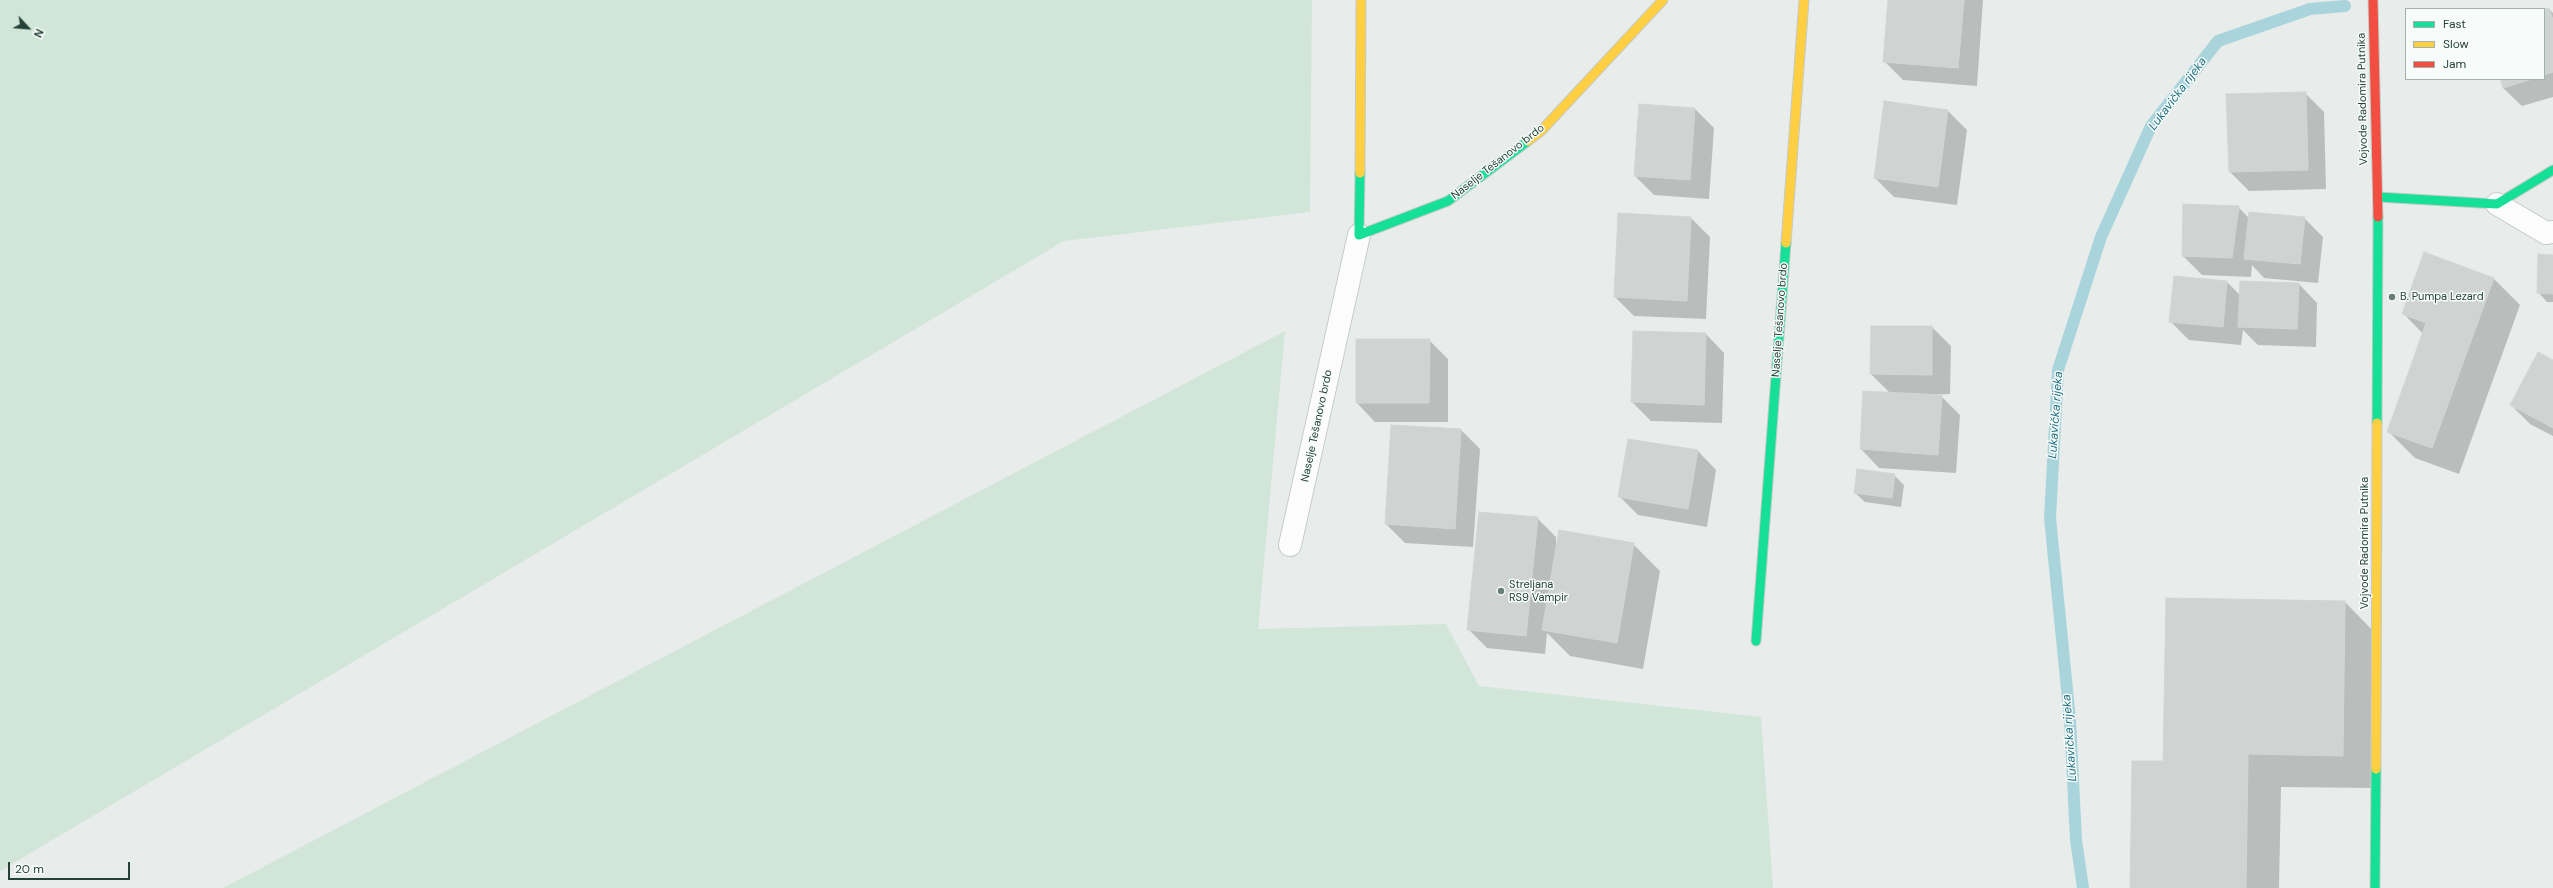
<!DOCTYPE html>
<meta charset="utf-8">
<style>
body{margin:0}
#map{position:relative;width:2553px;height:888px;overflow:hidden;background:#e8edeb;font-family:"DM Sans",sans-serif}
canvas{display:block}
.legend{position:absolute;left:2405px;top:8px;width:140px;height:72px;box-sizing:border-box;background:#f7fbf9;border:1px solid #a3b1ad;margin:0;padding:5px 7px;list-style:none;font-size:12px;color:#24423a}
.legend li{display:flex;align-items:center;gap:8px;height:20px}
.legend b{width:20px;border:1px solid #a3b1ad}
.north{position:absolute;left:8px;top:8px;width:40px;height:40px;-webkit-text-stroke:3px #f7fbf9;paint-order:stroke;rotate:116deg;font-size:11px;font-weight:700;line-height:16px;text-align:center;color:#24423a}
.north::after{content:'';display:block;margin:auto;width:14px;height:18px;background:#24423a;clip-path:polygon(50% 0,100% 100%,50% 72%,0 100%)}
.scale{position:absolute;left:8px;top:862px;width:122px;height:18px;box-sizing:border-box;border:2px solid #24423a;border-top:0;padding-left:5px;font-size:12px;line-height:14px;white-space:nowrap;color:#24423a;-webkit-text-stroke:3px #f7fbf9;paint-order:stroke}
</style>
<div id="map">
<canvas width="2553" height="888"></canvas>
<ul class="legend">
<li><b style="height:5px;background:#16e098"></b>Fast</li>
<li><b style="height:5px;background:#ffcf43"></b>Slow</li>
<li><b style="height:5px;background:#f24e42"></b>Jam</li>
</ul>
<div class="north">N</div>
<div class="scale">20 m</div>
</div>
<script>
const ctx = document.querySelector('canvas').getContext('2d');
ctx.lineJoin = 'round';
function fillPath(path, color) {
  ctx.fillStyle = color;
  ctx.fill(path, 'evenodd');
}
function poly(rows) {
  const path = new Path2D();
  for (const r of rows) {
    path.moveTo(r[0], r[1]);
    for (let i = 2; i < r.length; i += 2) path.lineTo(r[i], r[i + 1]);
  }
  return path;
}
function trace(path, color, width, dash) {
  ctx.strokeStyle = color;
  ctx.lineWidth = width;
  ctx.lineCap = dash ? 'butt' : 'round';
  ctx.setLineDash(dash || []);
  ctx.stroke(path);
}
function write(font, color, halo, rows, align = 'center') {
  ctx.font = font + ' "DM Sans",sans-serif';
  ctx.lineWidth = 3;
  ctx.setLineDash([]);
  ctx.textBaseline = 'middle';
  ctx.strokeStyle = halo;
  ctx.fillStyle = color;
  for (const [text, x, y, turn = 0] of rows) {
    ctx.save();
    ctx.translate(x, y);
    ctx.rotate((+turn || 0) * Math.PI / 180);
    ctx.textAlign = isNaN(turn) ? turn : align;
    if (halo) ctx.strokeText(text, 0, 0);
    ctx.fillText(text, 0, 0);
    ctx.restore();
  }
}
const green = poly([
 [0,0,1312,0,1310,212,1064,241,0,871],
 [1285,331,1258,629,1446,624,1479,686,1761,717,1773,888,223,888]
]);
const shadow = poly([
 [1889,0,1983,0,1977,86,1903,80,1884,61],
 [2549,9,2553,13,2553,97,2522,106,2503,88,2501,79,2544,79,2544,10],
 [2305,93,2324,112,2326,189,2249,191,2230,172,2227,95],
 [1640,105,1695,109,1714,128,1709,199,1654,195,1635,176],
 [1948,111,1967,130,1957,205,1894,197,1875,178],
 [2238,207,2249,218,2304,218,2323,237,2318,283,2264,278,2252,265,2251,277,2202,275,2183,256],
 [1691,218,1710,237,1706,319,1634,316,1615,297],
 [2424,254,2494,279,2520,305,2459,474,2415,458,2388,431,2423,334,2403,313],
 [2553,256,2553,302,2547,302,2538,292],
 [2227,282,2240,295,2299,284,2317,303,2316,347,2258,345,2243,330,2241,345,2189,340,2170,321],
 [1932,327,1951,346,1950,394,1918,395,1941,396,1960,415,1956,473,1879,468,1861,449,1890,393,1871,374],
 [1706,334,1724,353,1722,423,1651,421,1632,402],
 [1357,340,1429,340,1448,359,1448,422,1375,422,1357,403],
 [2553,361,2553,436,2530,424,2511,405],
 [1392,426,1461,430,1480,449,1473,547,1405,543,1386,524],
 [1698,451,1716,470,1707,527,1638,515,1619,496],
 [1894,475,1904,485,1901,507,1865,502,1855,493],
 [1537,518,1556,537,1556,546,1633,544,1660,571,1643,669,1570,656,1547,633,1545,654,1487,648,1468,629],
 [2345,602,2377,635,2375,788,2281,787,2279,888,2131,888,2164,762]
]);
const stream = poly([
 [2083,888,2076,840,2070,720,2050,518,2058,370,2101,237,2151,126,2218,41,2310,9,2345,6]
]);
const building = poly([
 [1888,0,1964,0,1958,68,1883,62,1888,0],
 [2549,8,2553,20,2553,72,2544,75,2544,9,2549,8],
 [2500,79,2532,79,2503,88,2500,79],
 [2306,92,2308,170,2229,172,2226,94,2306,92],
 [1884,101,1948,110,1938,187,1874,178,1884,101],
 [1639,104,1695,108,1690,180,1634,176,1639,104],
 [2183,204,2239,206,2232,258,2182,256,2183,204],
 [2249,212,2305,217,2300,264,2244,259,2249,212],
 [1618,213,1691,217,1687,301,1614,297,1618,213],
 [2424,252,2494,278,2432,448,2387,432,2426,323,2402,314,2424,252],
 [2538,254,2553,255,2553,294,2537,293,2538,254],
 [2174,276,2227,281,2223,327,2169,322,2174,276],
 [2240,281,2299,283,2297,329,2238,327,2240,281],
 [1871,326,1932,326,1932,375,1870,374,1871,326],
 [1633,331,1706,333,1704,405,1631,402,1633,331],
 [1356,339,1430,339,1429,403,1356,403,1356,339],
 [2538,352,2553,360,2553,428,2510,405,2538,352],
 [1863,391,1942,395,1938,455,1860,449,1863,391],
 [1391,425,1461,429,1455,529,1385,524,1391,425],
 [1628,439,1698,450,1688,509,1618,497,1628,439],
 [1857,469,1895,474,1892,498,1854,493,1857,469],
 [1479,512,1538,517,1526,636,1467,630,1479,512],
 [1559,530,1634,543,1617,643,1542,630,1559,530],
 [2166,598,2345,601,2343,756,2248,754,2246,888,2130,888,2132,761,2163,761,2166,598]
]);
const street = poly([
 [2497,204,2546,233,2553,232],
 [1290,545,1359,235]
]);
const fast = poly([
 [1360,173,1359,235,1448,201,1528,141],
 [2378,197,2497,204,2553,170],
 [2377,423,2378,217],
 [1756,641,1786,243],
 [2375,888,2376,769]
]);
const slow = poly([
 [1528,141,1541,131,1663,0],
 [1360,173,1361,0],
 [1786,243,1804,0],
 [2376,769,2377,423]
]);
const jam = poly([
 [2373,0,2378,217]
]);
const markers = [
 [2392,297,4,"#697e78"],
 [1501,591,4,"#697e78"]
];
const streetNames = [
 ["Vojvode Radomira Putnika",2363,99,-91],
 ["Naselje Tešanovo brdo",1498,162,-38],
 ["Naselje Tešanovo brdo",1780,320,-86],
 ["Naselje Tešanovo brdo",1317,426,-78],
 ["Vojvode Radomira Putnika",2365,543,-90]
];
const poiNames = [
 ["B. Pumpa Lezard",2400,297],
 ["Streljana",1509,585],
 ["RS9 Vampir",1509,598]
];
const waterNames = [
 ["Lukavička rijeka",2178,94,-53],
 ["Lukavička rijeka",2056,415,-86],
 ["Lukavička rijeka",2070,738,-94]
];
fillPath(green, '#d1e6d8');
fillPath(shadow, '#0003');
trace(stream, '#a9d4db', 12);
fillPath(building, '#cfd4d2');
trace(building, '#d1d6d4', 1);
trace(street, '#c5cac8', 24);
trace(fast, '#c3cbc8', 11);
trace(slow, '#c3cbc8', 11);
trace(jam, '#c3cbc8', 11);
trace(street, '#fcfcfc', 22);
trace(fast, '#16e098', 9);
trace(slow, '#ffcf43', 9);
trace(jam, '#f24e42', 9);
for (const [x, y, r, color] of markers) {
  const dot = new Path2D();
  dot.arc(x, y, r, 0, 2 * Math.PI);
  ctx.fillStyle = color;
  ctx.fill(dot);
  trace(dot, '#f7fbf9', 1.5);
}
write('11px', '#24423a', '#f7fbf9', streetNames);
write('11px', '#24423a', '#f7fbf9', poiNames, 'left');
write('italic 12px', '#1c6f80', '#f7fbf9', waterNames);
</script>
